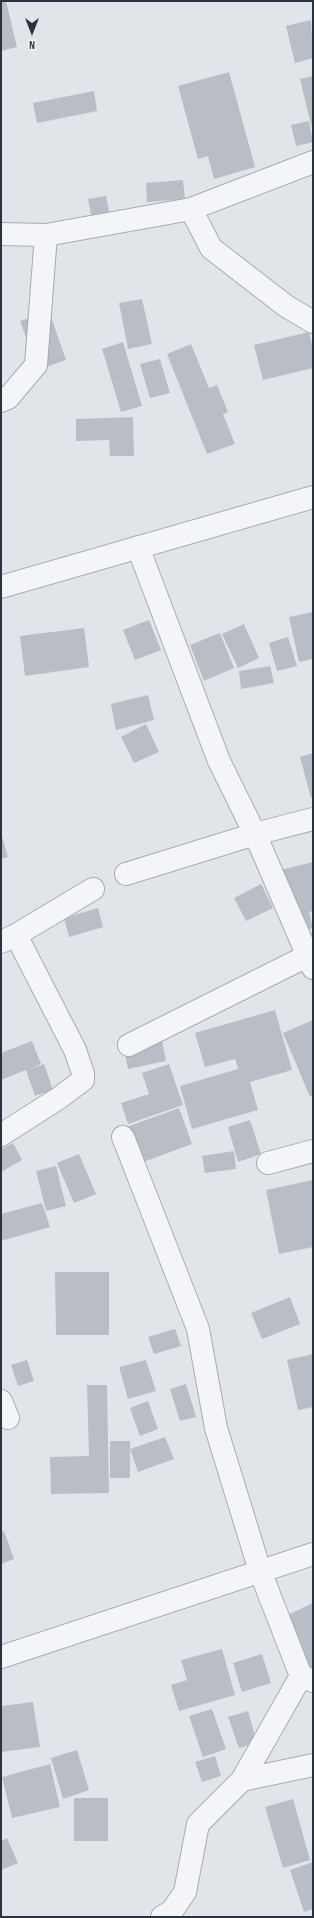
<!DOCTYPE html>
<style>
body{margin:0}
#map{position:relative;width:314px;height:1918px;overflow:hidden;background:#e1e5e9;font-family:"Sofia Sans Condensed",sans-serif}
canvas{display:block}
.frame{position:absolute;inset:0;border:2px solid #2a3340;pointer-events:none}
.north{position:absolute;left:12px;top:12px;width:40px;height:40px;-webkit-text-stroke:3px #f1f4f7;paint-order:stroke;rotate:180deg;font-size:11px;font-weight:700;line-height:16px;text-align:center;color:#2a3340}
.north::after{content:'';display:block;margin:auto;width:14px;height:18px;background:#2a3340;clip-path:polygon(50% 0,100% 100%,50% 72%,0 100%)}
</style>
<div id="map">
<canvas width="314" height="1918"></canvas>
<div class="frame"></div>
<div class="north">N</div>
</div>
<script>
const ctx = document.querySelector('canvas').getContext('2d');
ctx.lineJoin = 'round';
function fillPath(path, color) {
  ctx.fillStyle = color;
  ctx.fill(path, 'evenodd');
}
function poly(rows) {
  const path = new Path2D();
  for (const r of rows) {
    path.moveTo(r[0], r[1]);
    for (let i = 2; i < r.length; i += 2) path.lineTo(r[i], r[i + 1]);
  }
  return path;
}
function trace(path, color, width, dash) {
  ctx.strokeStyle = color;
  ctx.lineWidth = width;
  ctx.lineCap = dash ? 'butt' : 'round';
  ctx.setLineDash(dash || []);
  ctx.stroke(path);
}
const building = poly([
 [1,1,6,1,17,47,1,51],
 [311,20,313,58,295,63,286,26],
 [229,72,255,167,214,179,208,156,198,159,178,86],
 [313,76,313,129,312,129,300,79],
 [94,91,97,111,37,123,33,103],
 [309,121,313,142,296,146,291,125],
 [183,180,185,199,147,202,146,183],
 [106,196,111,221,93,225,88,199],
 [142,299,152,344,128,349,119,303],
 [49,311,66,360,38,370,20,321],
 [309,332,313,349,313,368,263,380,254,345],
 [123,342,142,406,121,412,102,349],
 [191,344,209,388,217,385,228,412,223,414,235,444,207,454,167,354],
 [160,359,170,393,150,398,140,364],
 [133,417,134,456,110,456,109,440,76,441,76,419],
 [313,612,313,659,299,662,289,617],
 [149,620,161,650,135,660,123,630],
 [244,624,259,658,238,668,222,634],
 [84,628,89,667,25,676,20,636],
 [220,633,234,668,204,681,190,645],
 [288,637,297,666,277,671,269,643],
 [270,666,274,683,241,689,239,671],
 [148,695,154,720,116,730,111,704],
 [146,724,159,752,134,763,121,737],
 [313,753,313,797,311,798,300,757],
 [1,833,8,857,1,859],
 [313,862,313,911,309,912,313,928,292,934,284,900,271,903,264,874],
 [261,884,273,908,246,921,234,898],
 [98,908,103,927,69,937,64,918],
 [275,1010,292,1070,250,1082,258,1110,192,1129,180,1086,238,1069,235,1059,205,1067,195,1033],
 [313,1020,313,1095,310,1097,283,1033],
 [161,1035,166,1061,128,1069,123,1043],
 [32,1041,41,1064,28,1070,44,1064,53,1090,35,1096,26,1070,1,1080,1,1053],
 [169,1064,183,1105,128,1124,121,1103,149,1094,142,1073],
 [179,1108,192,1144,138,1164,124,1128],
 [250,1120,261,1154,238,1162,228,1127],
 [13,1143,22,1160,1,1172,1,1149],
 [234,1151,236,1169,205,1173,202,1156],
 [79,1154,96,1194,74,1203,57,1163],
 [56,1166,66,1206,46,1211,36,1171],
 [313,1180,313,1247,279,1254,266,1190],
 [42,1203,50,1227,1,1241,1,1214],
 [55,1272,109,1272,109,1335,56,1335],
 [290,1297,300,1324,262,1339,251,1313],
 [175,1329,181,1346,154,1354,148,1337],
 [313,1354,313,1407,298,1410,287,1360],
 [27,1360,34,1381,18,1386,11,1365],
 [146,1360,156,1391,128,1399,119,1367],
 [186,1384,196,1417,180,1421,170,1389],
 [87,1385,107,1385,109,1493,51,1494,50,1457,89,1456],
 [148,1401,158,1429,140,1436,130,1408],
 [165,1437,174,1459,138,1472,130,1449],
 [110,1441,130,1441,130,1478,110,1478],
 [4,1531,14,1559,1,1564,1,1532],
 [313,1603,313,1670,311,1671,286,1616],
 [222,1649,235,1695,179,1711,171,1685,187,1680,181,1660],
 [262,1654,271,1683,242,1692,233,1663],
 [33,1702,40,1747,1,1752,1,1706],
 [212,1709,226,1749,203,1757,189,1716],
 [248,1711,257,1743,239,1748,228,1717],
 [77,1750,89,1790,63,1799,51,1758],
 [215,1756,221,1776,202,1782,195,1762],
 [50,1764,60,1807,12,1818,2,1777],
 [74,1798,108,1798,108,1841,74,1841],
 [293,1799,310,1860,283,1868,265,1807],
 [7,1838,18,1863,1,1870,1,1841],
 [313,1862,313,1909,304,1912,290,1870]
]);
const minor = poly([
 [191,209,211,248,286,306,313,322],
 [1,234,46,235,36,365,8,398,1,401],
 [46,235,191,209,313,162],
 [138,547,219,761,255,834,313,968],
 [1,587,313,497],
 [126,874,255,834,313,819],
 [1,942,16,935,93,889],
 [129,1045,313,953],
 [1,1135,59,1098,83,1080,83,1073,75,1050,16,935],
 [123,1137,198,1329,216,1428,260,1571,301,1676,313,1681],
 [268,1163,313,1151],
 [1,1401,8,1418],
 [1,1657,313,1554],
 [242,1780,313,1765],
 [162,1917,172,1911,185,1892,198,1824,242,1780,301,1676]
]);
fillPath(building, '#b9bec6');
trace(minor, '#a6acb3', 24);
trace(minor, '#f4f5f8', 22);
</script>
